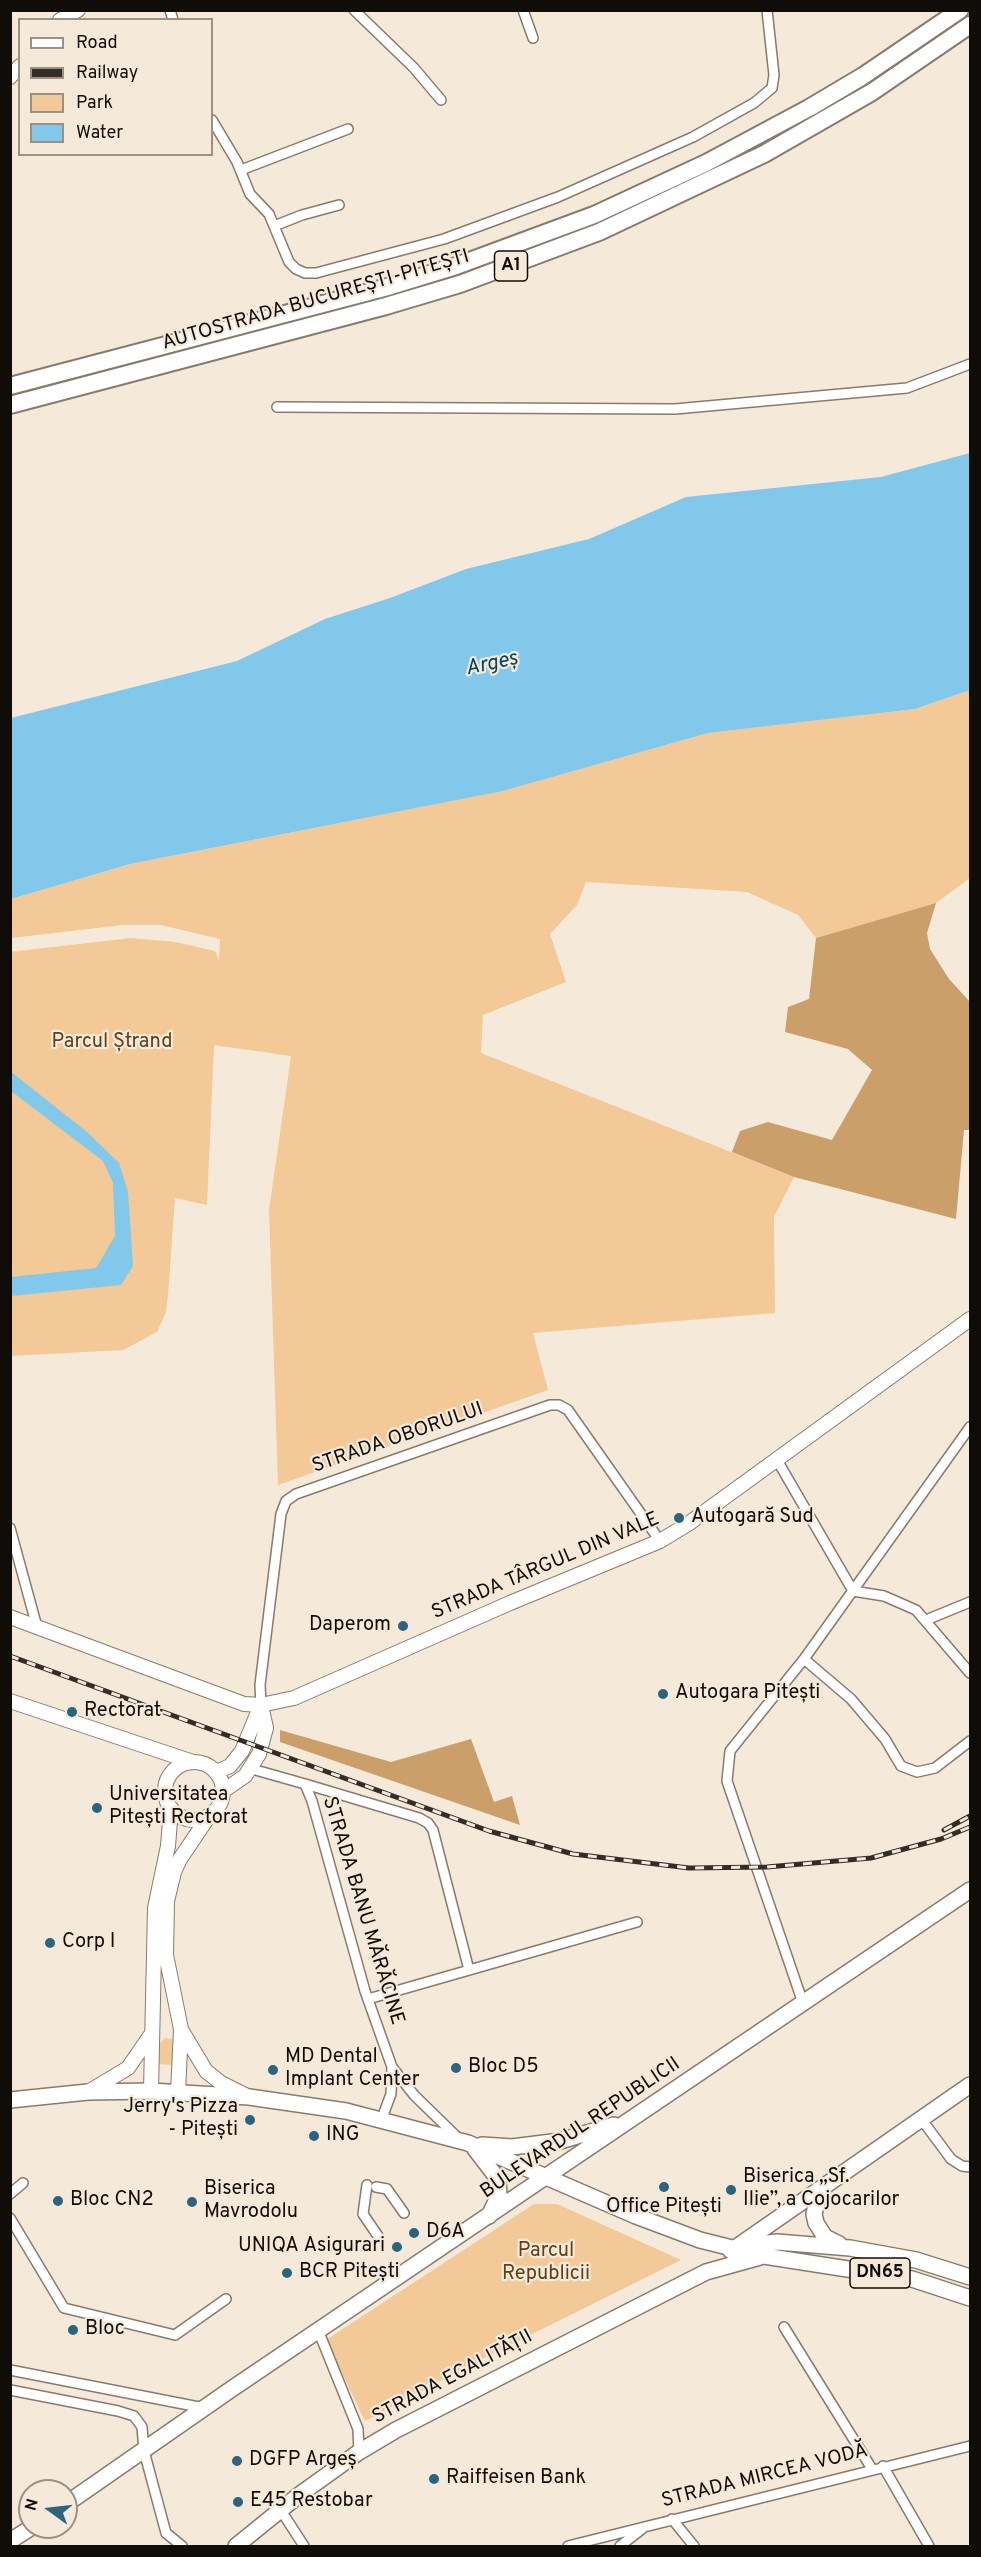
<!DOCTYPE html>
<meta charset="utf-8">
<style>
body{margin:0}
#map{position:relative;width:981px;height:2557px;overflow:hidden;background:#f5e9da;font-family:Overpass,sans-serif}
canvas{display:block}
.frame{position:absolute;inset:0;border:12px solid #100c07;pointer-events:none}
.legend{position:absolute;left:18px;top:18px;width:195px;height:138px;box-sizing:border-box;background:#f5e9da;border:2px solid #999186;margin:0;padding:8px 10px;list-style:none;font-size:18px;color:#100c07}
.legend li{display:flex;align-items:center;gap:12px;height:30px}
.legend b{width:30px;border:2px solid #999186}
.north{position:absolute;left:18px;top:2479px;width:60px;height:60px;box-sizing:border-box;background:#f5e9da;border:2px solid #999186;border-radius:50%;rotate:285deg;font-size:16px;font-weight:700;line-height:24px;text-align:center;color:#100c07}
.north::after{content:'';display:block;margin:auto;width:21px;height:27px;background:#2b647e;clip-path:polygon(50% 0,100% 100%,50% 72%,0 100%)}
</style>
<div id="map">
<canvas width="981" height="2557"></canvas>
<div class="frame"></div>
<ul class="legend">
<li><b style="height:8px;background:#fff"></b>Road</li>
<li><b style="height:8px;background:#322d27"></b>Railway</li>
<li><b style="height:16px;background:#f3c997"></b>Park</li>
<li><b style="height:16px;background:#81c8eb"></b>Water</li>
</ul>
<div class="north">N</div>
</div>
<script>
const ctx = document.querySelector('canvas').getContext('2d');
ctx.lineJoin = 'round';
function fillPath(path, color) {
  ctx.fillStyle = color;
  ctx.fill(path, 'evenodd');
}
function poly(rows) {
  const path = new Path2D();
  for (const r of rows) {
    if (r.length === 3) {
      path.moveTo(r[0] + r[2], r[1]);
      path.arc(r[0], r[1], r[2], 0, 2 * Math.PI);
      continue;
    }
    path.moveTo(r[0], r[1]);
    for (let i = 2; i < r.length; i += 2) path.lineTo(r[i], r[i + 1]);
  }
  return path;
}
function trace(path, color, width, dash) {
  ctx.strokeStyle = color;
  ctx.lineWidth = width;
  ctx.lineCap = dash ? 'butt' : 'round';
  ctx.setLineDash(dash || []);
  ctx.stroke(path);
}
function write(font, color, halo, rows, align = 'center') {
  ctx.font = font + ' Overpass,sans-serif';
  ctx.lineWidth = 4.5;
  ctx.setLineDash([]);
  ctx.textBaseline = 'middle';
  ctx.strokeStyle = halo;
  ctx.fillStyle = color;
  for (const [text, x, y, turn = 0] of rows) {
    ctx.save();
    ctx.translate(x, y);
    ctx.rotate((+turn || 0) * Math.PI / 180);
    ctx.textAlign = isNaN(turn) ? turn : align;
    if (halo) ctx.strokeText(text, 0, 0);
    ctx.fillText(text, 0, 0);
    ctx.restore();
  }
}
const green = poly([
 [970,690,970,878,936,903,816,938,798,915,747,892,586,882,577,905,550,934,566,982,483,1015,481,1053,794,1177,774,1217,775,1313,533,1333,548,1390,278,1485,269,1210,291,1056,214,1045,207,1205,175,1198,168,1295,166,1312,157,1332,123,1350,11,1356,10,952,131,938,175,942,215,951,219,961,220,939,161,925,123,925,11,938,11,899,130,864,503,791,708,733,915,709],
 [165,2038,172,2039,175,2065,158,2064,159,2044],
 [534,2204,557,2204,681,2260,476,2362,365,2421,326,2340]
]);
const forest = poly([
 [936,903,927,933,930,949,949,979,970,1002,970,1130,964,1130,956,1219,794,1177,732,1152,740,1131,768,1122,832,1140,872,1070,848,1049,785,1032,788,1007,809,999,816,938],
 [280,1730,391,1762,471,1739,494,1802,512,1796,520,1825,280,1742]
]);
const water = poly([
 [970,453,970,690,915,709,708,733,503,791,130,864,11,899,11,718,237,661,325,619,390,598,466,569,589,539,686,497,881,477],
 [10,1071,87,1132,119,1163,128,1192,133,1266,121,1285,11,1296,11,1277,96,1268,115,1236,113,1183,103,1161,11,1091]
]);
const street = poly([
 [170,10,173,20],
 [354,10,414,68,441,100],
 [523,10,533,38],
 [212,120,237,162,250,194,269,214,289,262,296,269,305,273,316,273,444,239,558,197,693,137,754,103,772,88,774,75,767,10],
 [241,170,348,129],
 [274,226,302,215,339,205],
 [277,407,675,409,907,388,970,364],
 [777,1460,853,1591,884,1596,916,1610,970,1673],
 [10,1528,37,1627],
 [926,1620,970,1602],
 [804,1659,851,1699,885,1739,901,1766,917,1772,935,1768,970,1741],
 [261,1705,260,1685,281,1514,286,1501,296,1494,550,1405,559,1405,568,1410,660,1541],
 [252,1769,305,1784,312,1801,365,1991,392,2067,391,2094,382,2118],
 [305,1784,419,1818,428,1823,433,1830,469,1970],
 [368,1999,637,1922],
 [803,2003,727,1781,730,1751,804,1659,970,1427],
 [392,2067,414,2095,458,2138],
 [922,2120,951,2159,962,2166,970,2167],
 [367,2185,363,2214,378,2236],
 [376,2187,387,2189,404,2213],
 [10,2194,23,2183],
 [10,2218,64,2308,175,2335,226,2299],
 [784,2327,872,2469],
 [318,2330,358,2429,359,2452],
 [10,2370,204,2408],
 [10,2390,118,2411,134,2416,142,2427,144,2451,166,2533,182,2546],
 [883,2466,929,2546],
 [280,2509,304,2546],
 [672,2519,694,2546],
 [568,2546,970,2446],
 [620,2546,642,2529]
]);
const secondary = poly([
 [60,20,78,10],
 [10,77,20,66],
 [10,1617,244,1704,261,1705,294,1698,510,1603,660,1541,688,1524,970,1319],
 [10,1701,193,1762],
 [194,1791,29],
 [216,1772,230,1766,242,1751,261,1705],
 [223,1791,245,1776,259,1754,266,1728,261,1705],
 [182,2031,206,2071,221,2083,247,2096],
 [151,2091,155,1908,168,1846,171,1808],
 [88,2092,128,2068,150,2036],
 [178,2092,181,2029,166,1955,167,1901,174,1872,180,1859,209,1816]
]);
const primary = poly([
 [10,2100,88,2092,151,2091,249,2097,346,2111,468,2143,636,2216,700,2240,764,2256,912,2279,970,2298],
 [482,2145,512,2147,560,2141,614,2125],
 [475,2149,498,2179,499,2195,489,2216],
 [820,2190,814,2214,816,2223,825,2237,839,2244],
 [743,2246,777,2242,850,2248,916,2260,970,2277],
 [731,2251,970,2085],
 [66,2504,233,2388,970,1890],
 [10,2541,32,2527],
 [236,2546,299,2495,359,2452,396,2430,706,2272,760,2257]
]);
const highway = poly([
 [10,386,384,288,456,266,594,215,706,163,809,108,863,76,960,10],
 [10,405,386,306,460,284,599,232,764,154,872,92,970,25]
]);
const rail = poly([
 [10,1656,489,1831,573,1854,689,1868,767,1867,871,1858,941,1839,970,1827],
 [944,1830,970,1816]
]);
const markers = [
 [679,1518,6,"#2b647e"],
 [403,1626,6,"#2b647e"],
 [663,1694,6,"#2b647e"],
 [72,1712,6,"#2b647e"],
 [97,1808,6,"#2b647e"],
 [50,1943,6,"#2b647e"],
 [456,2068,6,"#2b647e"],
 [273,2070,6,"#2b647e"],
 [250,2120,6,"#2b647e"],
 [314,2136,6,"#2b647e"],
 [664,2187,6,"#2b647e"],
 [731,2190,6,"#2b647e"],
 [58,2201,6,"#2b647e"],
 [192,2202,6,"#2b647e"],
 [414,2233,6,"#2b647e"],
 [397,2247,6,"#2b647e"],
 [287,2273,6,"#2b647e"],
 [73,2330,6,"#2b647e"],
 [237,2461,6,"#2b647e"],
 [434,2479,6,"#2b647e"],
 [238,2502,6,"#2b647e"]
];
const shields = [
 [511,266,33],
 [880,2273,60]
];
const shieldNames = [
 ["A1",511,266],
 ["DN65",880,2273]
];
const streetNames = [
 ["AUTOSTRADA BUCUREȘTI-PITEȘTI",316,301,-16],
 ["STRADA OBORULUI",398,1439,-19],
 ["STRADA TÂRGUL DIN VALE",546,1567,-23],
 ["STRADA BANU MĂRĂCINE",362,1911,73],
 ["BULEVARDUL REPUBLICII",581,2129,-34],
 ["STRADA EGALITĂȚII",453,2378,-28],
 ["STRADA MIRCEA VODĂ",765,2477,-14]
];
const parkNames = [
 ["Parcul Ștrand",112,1043],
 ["Parcul",546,2252],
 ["Republicii",546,2275]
];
const poiNames = [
 ["Autogară Sud",691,1518],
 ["Daperom",391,1626,"right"],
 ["Autogara Pitești",675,1694],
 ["Rectorat",84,1712],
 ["Universitatea",109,1796],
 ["Pitești Rectorat",109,1819],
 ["Corp I",62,1943],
 ["MD Dental",285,2058],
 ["Implant Center",285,2081],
 ["Bloc D5",468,2068],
 ["Jerry's Pizza",238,2108,"right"],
 ["- Pitești",238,2131,"right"],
 ["ING",326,2136],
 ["Biserica „Sf.",743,2178],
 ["Ilie”, a Cojocarilor",743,2201],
 ["Biserica",204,2190],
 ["Mavrodolu",204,2213],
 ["Bloc CN2",70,2201],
 ["Office Pitești",664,2208,"center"],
 ["D6A",426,2233],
 ["UNIQA Asigurari",385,2247,"right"],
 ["BCR Pitești",299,2273],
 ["Bloc",85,2330],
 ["DGFP Argeș",249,2461],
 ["Raiffeisen Bank",446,2479],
 ["E45 Restobar",250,2502]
];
const waterNames = [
 ["Argeș",492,665,-12]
];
fillPath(green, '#f3c997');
fillPath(forest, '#ca9f69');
fillPath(water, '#81c8eb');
trace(street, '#877b6e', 12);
trace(secondary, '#877b6e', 16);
trace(primary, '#877b6e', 18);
trace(highway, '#877b6e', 20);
trace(street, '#fff', 9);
trace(secondary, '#fff', 14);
trace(primary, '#fff', 15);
trace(highway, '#fff', 16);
trace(rail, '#322d27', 5);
trace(rail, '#f5e9da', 3, [9]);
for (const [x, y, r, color] of markers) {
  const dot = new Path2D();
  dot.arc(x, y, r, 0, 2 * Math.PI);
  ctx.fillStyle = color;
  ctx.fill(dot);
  trace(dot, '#f5e9da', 2);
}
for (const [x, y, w] of shields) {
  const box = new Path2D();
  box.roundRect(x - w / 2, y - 15, w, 30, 4.5);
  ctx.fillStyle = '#f5e9da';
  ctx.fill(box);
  trace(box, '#100c07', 1.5);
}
write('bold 18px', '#100c07', null, shieldNames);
write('20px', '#100c07', '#f5e9da', streetNames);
write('20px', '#5f4117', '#f5e9da', parkNames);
write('20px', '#100c07', '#f5e9da', poiNames, 'left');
write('italic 21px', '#04435b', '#f5e9da', waterNames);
</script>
